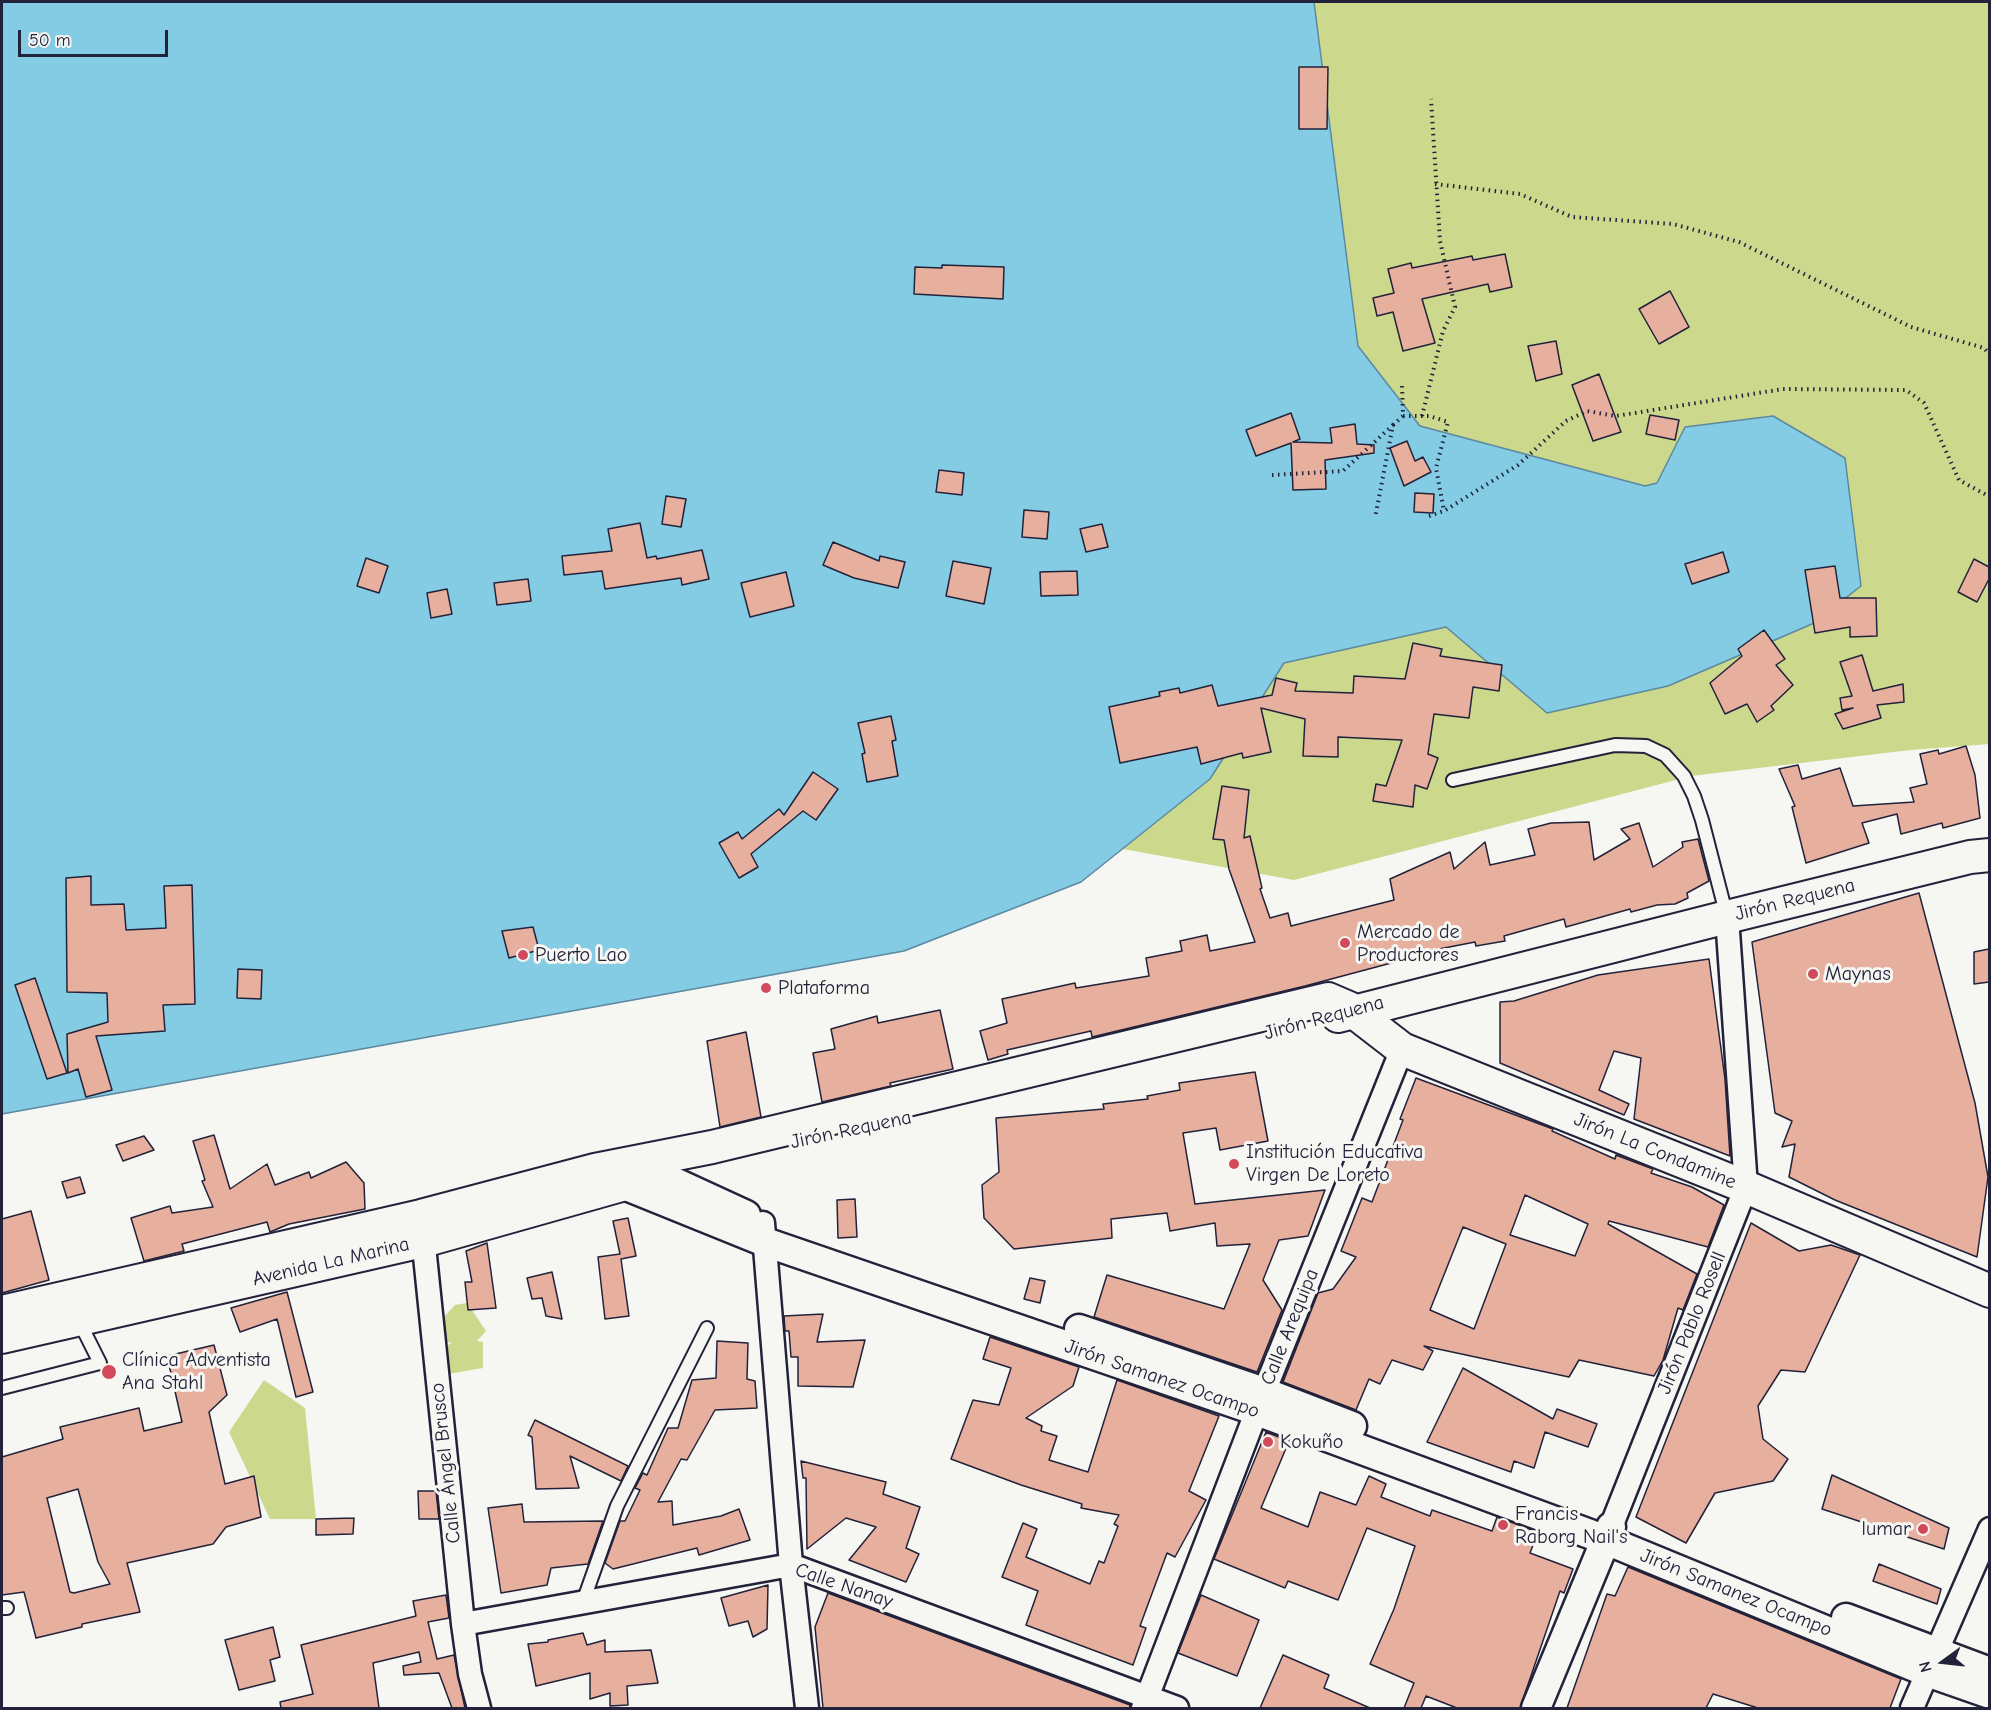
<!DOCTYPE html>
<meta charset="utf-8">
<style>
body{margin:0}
#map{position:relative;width:1991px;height:1710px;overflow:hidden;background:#f6f6f2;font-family:"Comic Neue",sans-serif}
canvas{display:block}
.frame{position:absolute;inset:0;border:3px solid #22223b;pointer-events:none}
.north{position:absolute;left:1913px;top:1632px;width:60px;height:60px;-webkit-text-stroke:4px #f6f6f2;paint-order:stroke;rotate:255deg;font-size:16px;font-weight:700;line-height:24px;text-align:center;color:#22223b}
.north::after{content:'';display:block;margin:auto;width:21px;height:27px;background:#22223b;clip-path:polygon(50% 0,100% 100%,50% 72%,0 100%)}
.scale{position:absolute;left:18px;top:30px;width:150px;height:27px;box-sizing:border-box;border:3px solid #22223b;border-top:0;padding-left:8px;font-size:18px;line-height:21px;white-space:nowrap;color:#22223b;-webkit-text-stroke:4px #f6f6f2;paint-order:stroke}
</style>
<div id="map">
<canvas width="1991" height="1710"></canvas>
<div class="frame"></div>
<div class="north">N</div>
<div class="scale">50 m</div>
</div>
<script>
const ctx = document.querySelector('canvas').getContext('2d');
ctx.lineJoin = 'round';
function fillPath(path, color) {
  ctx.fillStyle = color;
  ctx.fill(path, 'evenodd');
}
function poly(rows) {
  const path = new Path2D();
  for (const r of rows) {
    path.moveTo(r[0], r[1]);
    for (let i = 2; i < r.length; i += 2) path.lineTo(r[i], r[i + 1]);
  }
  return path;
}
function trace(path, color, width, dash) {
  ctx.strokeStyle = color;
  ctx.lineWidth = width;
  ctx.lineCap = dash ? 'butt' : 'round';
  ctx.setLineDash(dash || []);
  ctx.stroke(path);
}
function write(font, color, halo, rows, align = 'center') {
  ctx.font = font + ' "Comic Neue",sans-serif';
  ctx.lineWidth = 6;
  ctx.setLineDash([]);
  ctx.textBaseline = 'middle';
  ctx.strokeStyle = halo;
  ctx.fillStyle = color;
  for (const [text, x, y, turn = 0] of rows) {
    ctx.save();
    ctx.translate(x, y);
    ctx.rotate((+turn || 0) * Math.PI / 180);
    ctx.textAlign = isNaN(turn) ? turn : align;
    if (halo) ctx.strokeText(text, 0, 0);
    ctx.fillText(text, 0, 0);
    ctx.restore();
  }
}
const green = poly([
 [1314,2,1989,2,1989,744,1911,750,1691,776,1294,880,1123,849,1210,779,1284,663,1446,627,1548,713,1678,682,1812,624,1685,427,1657,483,1645,486,1420,426,1358,346],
 [467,1303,486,1331,477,1341,483,1342,483,1368,448,1374,446,1347,452,1342,441,1343,441,1320,455,1305],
 [264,1380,305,1408,316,1519,270,1519,229,1432]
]);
const water = poly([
 [2,2,1314,2,1358,346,1420,426,1645,486,1657,483,1685,427,1773,416,1845,458,1861,586,1812,624,1668,686,1547,713,1446,627,1284,663,1210,779,1081,882,904,951,2,1114,2,2]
]);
const building = poly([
 [1299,67,1328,67,1327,129,1299,129,1299,67],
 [1505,254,1512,287,1490,292,1488,284,1422,299,1435,343,1403,351,1393,312,1377,316,1373,298,1394,293,1388,269,1411,263,1412,268,1472,256,1473,260,1505,254],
 [942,265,1004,267,1003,299,914,294,915,267,942,268,942,265],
 [1670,291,1689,327,1659,344,1639,309,1670,291],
 [1556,341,1562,374,1536,381,1528,346,1556,341],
 [1599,374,1621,432,1593,441,1572,385,1599,374],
 [1291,413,1300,439,1293,442,1332,443,1330,428,1355,424,1357,444,1374,445,1374,453,1325,460,1326,489,1293,490,1291,443,1256,456,1246,430,1291,413],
 [1650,415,1679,420,1675,440,1646,434,1650,415],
 [1407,441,1415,461,1423,457,1431,472,1404,486,1390,448,1407,441],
 [939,470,964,473,962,495,936,492,939,470],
 [1415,493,1434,494,1433,513,1414,512,1415,493],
 [666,496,686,499,681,527,662,524,666,496],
 [1024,510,1049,512,1047,539,1022,537,1024,510],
 [640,523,647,558,656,556,657,559,702,550,709,579,682,585,681,578,605,589,602,571,564,575,562,556,612,551,608,529,640,523],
 [1102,524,1108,547,1086,552,1080,529,1102,524],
 [833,542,879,561,880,556,905,562,898,588,854,578,823,565,833,542],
 [1723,552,1729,572,1692,584,1685,564,1723,552],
 [366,558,388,566,379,593,357,586,366,558],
 [1974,559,1989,567,1989,579,1977,602,1958,592,1974,559],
 [953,561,991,568,984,604,946,596,953,561],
 [1835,566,1840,598,1876,598,1877,636,1850,637,1850,627,1815,633,1805,570,1835,566],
 [1077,571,1078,595,1041,596,1040,572,1077,571],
 [786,572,794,606,750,617,741,583,786,572],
 [528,579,531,601,497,605,494,583,528,579],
 [447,589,452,614,431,618,427,593,447,589],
 [1764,630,1785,659,1776,665,1793,685,1771,706,1774,710,1757,722,1747,704,1725,714,1710,683,1742,656,1738,649,1764,630],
 [1413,643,1442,649,1440,656,1502,665,1499,691,1473,687,1469,718,1434,714,1428,754,1438,758,1427,789,1415,785,1413,807,1373,801,1376,784,1386,786,1402,740,1338,737,1338,757,1303,756,1305,719,1261,708,1271,752,1243,758,1242,753,1201,764,1197,747,1120,763,1109,707,1160,696,1159,692,1179,688,1180,693,1212,685,1218,706,1272,695,1276,678,1297,683,1295,691,1353,693,1354,676,1405,679,1413,643],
 [1862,655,1873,691,1903,684,1904,702,1877,705,1881,718,1843,729,1835,714,1853,708,1842,710,1840,698,1852,696,1840,662,1862,655],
 [891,716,896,740,892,741,898,776,867,782,862,754,865,753,858,723,891,716],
 [1966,746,1975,775,1980,818,1943,828,1942,823,1901,834,1897,814,1862,823,1869,843,1806,863,1792,807,1795,806,1779,769,1798,765,1802,779,1840,768,1853,806,1914,802,1910,788,1927,784,1920,754,1938,750,1939,754,1966,746],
 [813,772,838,789,816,820,803,811,751,854,758,867,739,878,719,843,738,832,742,839,779,809,784,815,813,772],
 [1222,786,1249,790,1244,838,1250,836,1262,888,1260,889,1270,918,1288,913,1291,926,1394,900,1390,879,1450,852,1454,869,1485,842,1490,865,1535,855,1528,829,1551,823,1589,822,1594,860,1630,839,1621,829,1639,823,1653,867,1683,847,1682,842,1698,839,1709,881,1687,893,1688,898,1675,904,1657,905,1631,912,1630,909,1566,927,1564,919,1504,936,1505,941,1476,946,1475,942,1393,958,1395,962,1305,986,1092,1037,1091,1031,1007,1050,1008,1054,988,1060,980,1031,1007,1023,1002,999,1075,983,1076,988,1149,976,1146,958,1182,951,1180,941,1207,935,1210,951,1255,942,1229,869,1224,840,1213,839,1222,786],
 [91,876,91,905,124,904,126,930,166,928,164,886,192,885,195,1004,163,1005,165,1031,96,1036,112,1090,86,1097,78,1069,68,1073,67,1034,108,1022,107,993,67,992,66,878,91,876],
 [1919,893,1975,1103,1988,1177,1977,1257,1835,1200,1789,1177,1795,1144,1782,1147,1792,1121,1775,1113,1752,942,1919,893],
 [533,927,539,950,509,958,502,931,533,927],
 [1989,949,1989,982,1974,984,1974,952,1989,949],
 [1709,959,1725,1079,1730,1156,1634,1119,1641,1058,1614,1051,1599,1090,1629,1104,1624,1115,1500,1063,1500,1002,1514,1001,1598,975,1709,959],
 [238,969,262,970,261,999,237,998,238,969],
 [35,978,67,1073,47,1079,15,985,35,978],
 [940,1010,953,1069,890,1083,891,1086,822,1102,813,1053,835,1049,831,1029,877,1016,878,1023,940,1010],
 [746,1032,761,1117,720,1127,707,1041,746,1032],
 [1255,1072,1268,1141,1220,1150,1216,1128,1183,1133,1195,1204,1325,1190,1308,1236,1279,1240,1263,1280,1282,1310,1257,1372,1094,1317,1107,1275,1224,1309,1250,1244,1217,1246,1215,1223,1170,1231,1167,1213,1111,1219,1112,1238,1014,1249,984,1218,982,1185,999,1172,996,1118,1104,1109,1103,1104,1148,1099,1147,1096,1180,1090,1179,1083,1255,1072],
 [1416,1078,1553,1129,1552,1131,1615,1159,1616,1155,1653,1169,1651,1173,1692,1187,1724,1205,1708,1247,1609,1221,1608,1224,1697,1274,1683,1310,1678,1308,1663,1360,1654,1376,1579,1360,1569,1377,1424,1346,1433,1351,1423,1370,1392,1360,1380,1384,1369,1379,1356,1410,1283,1382,1318,1293,1333,1289,1356,1257,1341,1251,1362,1198,1372,1202,1403,1120,1400,1119,1416,1078],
 [1525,1195,1588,1224,1575,1256,1510,1235,1525,1195],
 [1463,1227,1506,1244,1474,1329,1430,1310,1463,1227],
 [214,1135,230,1189,267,1164,275,1185,309,1172,311,1178,346,1162,364,1183,365,1209,289,1224,270,1232,267,1222,182,1244,184,1251,144,1261,131,1218,170,1206,172,1213,213,1207,202,1181,205,1180,193,1141,214,1135],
 [144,1136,154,1150,123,1161,116,1145,144,1136],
 [80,1177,85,1193,67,1198,62,1182,80,1177],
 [855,1199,857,1237,838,1238,837,1200,855,1199],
 [31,1211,49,1280,2,1293,2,1219,31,1211],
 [628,1218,636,1256,621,1259,629,1316,605,1319,598,1257,620,1254,613,1221,628,1218],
 [1751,1223,1799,1251,1831,1245,1860,1255,1805,1372,1781,1370,1758,1406,1763,1439,1788,1459,1773,1481,1715,1493,1686,1543,1636,1517,1751,1223],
 [487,1243,496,1308,468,1310,465,1282,472,1282,466,1251,487,1243],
 [552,1272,562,1319,546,1316,542,1298,532,1299,527,1278,552,1272],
 [1030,1278,1045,1281,1040,1303,1024,1299,1030,1278],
 [287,1292,313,1392,296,1397,277,1319,240,1332,231,1308,287,1292],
 [823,1314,817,1342,865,1340,853,1387,798,1386,798,1357,791,1357,789,1331,785,1331,784,1316,823,1314],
 [990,1337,1079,1367,1073,1386,1026,1418,1042,1426,1041,1431,1057,1436,1049,1460,1088,1472,1117,1380,1219,1416,1189,1491,1206,1500,1175,1557,1167,1553,1140,1626,1146,1628,1133,1665,1026,1625,1038,1591,1002,1577,1023,1523,1037,1529,1026,1557,1090,1584,1099,1561,1104,1563,1118,1526,1114,1524,1119,1515,1081,1508,1082,1504,1021,1485,951,1459,973,1400,999,1405,1011,1368,983,1359,990,1337],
 [717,1341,748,1343,747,1379,755,1381,757,1408,715,1410,687,1460,681,1459,658,1502,672,1501,673,1525,721,1516,739,1509,750,1540,699,1555,697,1548,613,1569,605,1563,620,1521,625,1521,640,1490,635,1488,643,1473,647,1475,668,1428,678,1428,692,1380,716,1378,717,1341],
 [214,1345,227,1395,209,1412,225,1484,254,1476,261,1517,226,1527,213,1544,127,1563,140,1612,82,1624,82,1627,36,1638,24,1592,2,1595,2,1457,63,1439,60,1427,139,1408,144,1431,182,1422,167,1356,214,1345],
 [78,1489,98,1562,110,1584,74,1593,70,1592,47,1498,78,1489],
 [1463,1368,1553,1419,1557,1409,1597,1424,1588,1447,1545,1432,1534,1468,1514,1461,1511,1472,1427,1442,1463,1368],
 [535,1420,628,1466,621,1481,570,1456,579,1488,536,1489,532,1437,528,1435,535,1420],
 [1266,1432,1289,1441,1261,1508,1308,1527,1320,1492,1356,1505,1369,1476,1386,1484,1381,1497,1430,1516,1432,1510,1492,1531,1497,1517,1538,1532,1530,1553,1573,1569,1564,1593,1560,1591,1520,1708,1457,1708,1426,1696,1421,1708,1404,1708,1414,1683,1370,1664,1394,1609,1415,1546,1367,1528,1338,1600,1288,1581,1285,1588,1214,1559,1266,1432],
 [801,1461,886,1482,883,1494,920,1507,906,1548,919,1554,906,1582,849,1560,876,1527,846,1518,807,1549,806,1478,803,1478,801,1461],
 [1832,1475,1949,1528,1944,1549,1822,1509,1832,1475],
 [418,1491,436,1491,439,1519,419,1519,418,1491],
 [522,1504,524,1522,603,1521,588,1564,551,1568,547,1585,501,1593,488,1508,522,1504],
 [354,1518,353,1534,316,1535,316,1519,354,1518],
 [1879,1564,1941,1589,1937,1604,1873,1581,1879,1564],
 [1628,1567,1901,1679,1890,1708,1758,1708,1713,1694,1706,1708,1567,1708,1607,1594,1615,1596,1628,1567],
 [768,1585,767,1629,753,1637,748,1621,729,1626,721,1598,768,1585],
 [828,1593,1130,1705,1130,1708,823,1708,815,1627,828,1593],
 [446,1595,449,1618,428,1622,437,1659,454,1655,465,1708,452,1708,439,1673,404,1675,403,1666,421,1662,419,1652,373,1663,379,1708,281,1708,280,1702,313,1694,301,1645,416,1616,413,1601,446,1595],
 [1201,1595,1259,1620,1237,1676,1178,1653,1201,1595],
 [273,1627,280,1657,270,1660,275,1681,239,1690,225,1640,273,1627],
 [583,1633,587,1645,605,1640,605,1652,651,1650,658,1683,627,1686,628,1705,610,1706,610,1693,590,1699,590,1673,536,1686,528,1644,548,1642,548,1640,583,1633],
 [1283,1655,1329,1675,1324,1688,1370,1708,1260,1708,1283,1655]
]);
const path = poly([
 [1435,184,1520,194,1572,217,1673,224,1739,242,1911,327,1984,348,1990,355],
 [1403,416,1429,416,1448,422,1436,468,1444,511],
 [1422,416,1443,331,1455,307,1440,241,1431,99],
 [1393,425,1403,416,1402,385],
 [1272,475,1343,471,1393,425,1375,518],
 [1429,516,1444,511,1518,465,1566,421,1587,411,1616,416,1783,389,1906,390,1924,403,1959,480,1990,497]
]);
const service = poly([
 [1453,780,1615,745,1646,746,1665,755,1684,776,1694,796,1702,820,1727,917],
 [2,1388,100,1363,79,1321],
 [583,1602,617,1506,707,1328],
 [2,1608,7,1608]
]);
const minor = poly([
 [763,1223,791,1565,807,1708],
 [422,1227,463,1624,470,1674,479,1708],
 [1611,1527,1746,1187,1727,917],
 [463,1624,791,1565,1177,1708],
 [1143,1708,1264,1392,1402,1049],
 [1912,1708,1990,1529]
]);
const tertiary = poly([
 [633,1163,746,1215],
 [614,1176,624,1185,765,1242,1257,1411,1606,1540,1927,1672,1990,1694],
 [1079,1329,1264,1392,1352,1426],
 [1846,1618,1990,1672],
 [1536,1708,1611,1527]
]);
const secondary = poly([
 [1338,1016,1727,917,1970,857,1990,855],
 [2,1312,421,1216,595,1170,712,1147,1328,999,1349,1008,1402,1049,1746,1187,1990,1291],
 [2,1337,423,1241,639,1180]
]);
const markers = [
 [1345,943,6,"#d1495b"],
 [523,955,6,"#d1495b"],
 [1813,974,6,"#d1495b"],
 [766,988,6,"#d1495b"],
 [1234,1164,6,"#d1495b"],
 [109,1372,8,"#d1495b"],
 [1268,1442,6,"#d1495b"],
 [1503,1525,6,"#d1495b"],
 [1923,1529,6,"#d1495b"]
];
const streetNames = [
 ["Jirón Requena",1795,900,-14],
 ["Jirón Requena",1324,1018,-15],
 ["Jirón Requena",851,1130,-12],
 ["Jirón La Condamine",1655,1151,22],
 ["Avenida La Marina",331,1262,-13],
 ["Jirón Pablo Rosell",1692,1323,-68],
 ["Calle Arequipa",1290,1327,-68],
 ["Jirón Samanez Ocampo",1162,1379,19],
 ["Calle Ángel Brusco",446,1463,-96],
 ["Calle Nanay",844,1586,19],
 ["Jirón Samanez Ocampo",1736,1593,22]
];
const poiNames = [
 ["Mercado de",1357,932],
 ["Productores",1357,955],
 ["Puerto Lao",535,955],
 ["Maynas",1825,974],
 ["Plataforma",778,988],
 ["Institución Educativa",1246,1152],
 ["Virgen De Loreto",1246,1175],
 ["Clínica Adventista",122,1360],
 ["Ana Stahl",122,1383],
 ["Kokuño",1280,1442],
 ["Francis",1515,1514],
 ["Raborg Nail's",1515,1537],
 ["lumar",1911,1529,"right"]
];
fillPath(green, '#ccd88b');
fillPath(water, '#83cce3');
trace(water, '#5c88a0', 1.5);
fillPath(building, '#e7af9e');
trace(building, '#22223b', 1.5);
trace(service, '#22223b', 16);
trace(minor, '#22223b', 27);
trace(tertiary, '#22223b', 33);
trace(secondary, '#22223b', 36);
trace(path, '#22223b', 4, [1.5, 4.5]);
trace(service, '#f6f6f2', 12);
trace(minor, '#f6f6f2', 22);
trace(tertiary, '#f6f6f2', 28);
trace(secondary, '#f6f6f2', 32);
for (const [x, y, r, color] of markers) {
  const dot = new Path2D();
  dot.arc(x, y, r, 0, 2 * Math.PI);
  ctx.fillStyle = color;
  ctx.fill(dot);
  trace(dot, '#f6f6f2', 2);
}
write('20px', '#22223b', '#f6f6f2', streetNames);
write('20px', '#22223b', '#f6f6f2', poiNames, 'left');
</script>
